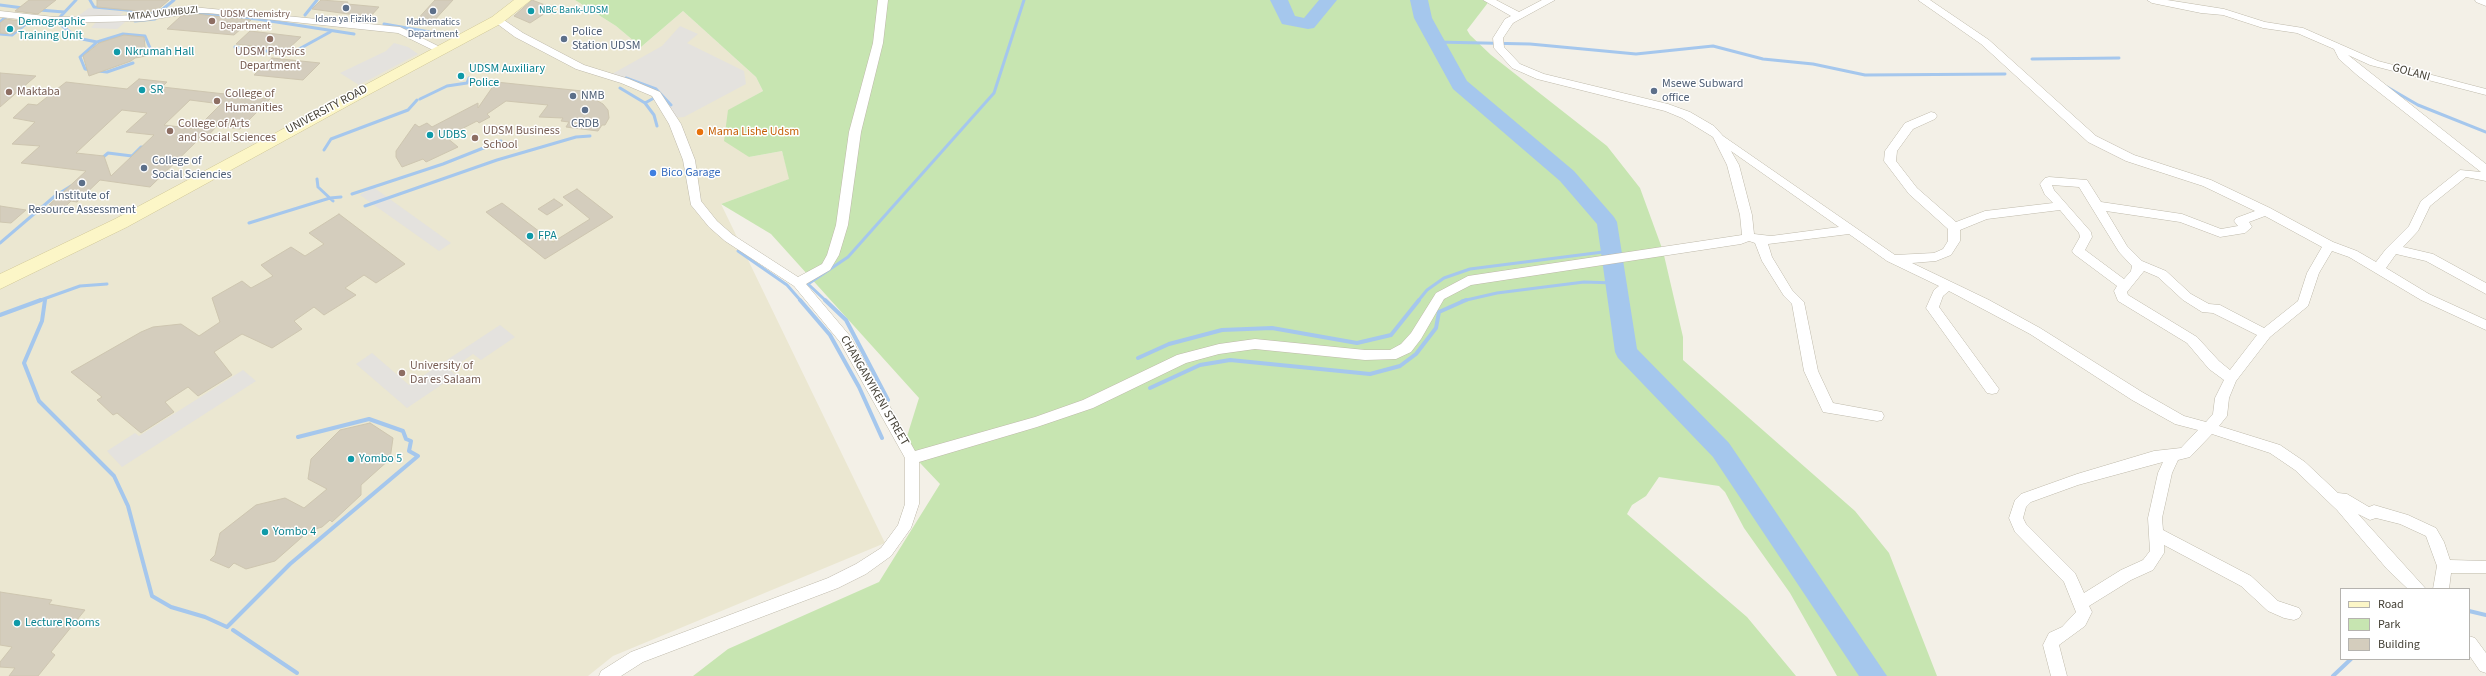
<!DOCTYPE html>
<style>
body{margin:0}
#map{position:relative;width:2486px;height:676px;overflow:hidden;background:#f3f0e7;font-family:"Source Sans 3",sans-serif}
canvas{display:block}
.legend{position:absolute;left:2340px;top:588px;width:130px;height:72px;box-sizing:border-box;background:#fff;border:1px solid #b5b3af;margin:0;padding:5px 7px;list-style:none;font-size:12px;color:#454136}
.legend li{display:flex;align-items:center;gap:8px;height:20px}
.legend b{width:20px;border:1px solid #b5b3af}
</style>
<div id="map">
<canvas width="2486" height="676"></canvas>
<ul class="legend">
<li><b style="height:5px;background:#fcf6c7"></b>Road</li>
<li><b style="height:11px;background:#c7e5b1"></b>Park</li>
<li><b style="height:11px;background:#d4cdbd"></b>Building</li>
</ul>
</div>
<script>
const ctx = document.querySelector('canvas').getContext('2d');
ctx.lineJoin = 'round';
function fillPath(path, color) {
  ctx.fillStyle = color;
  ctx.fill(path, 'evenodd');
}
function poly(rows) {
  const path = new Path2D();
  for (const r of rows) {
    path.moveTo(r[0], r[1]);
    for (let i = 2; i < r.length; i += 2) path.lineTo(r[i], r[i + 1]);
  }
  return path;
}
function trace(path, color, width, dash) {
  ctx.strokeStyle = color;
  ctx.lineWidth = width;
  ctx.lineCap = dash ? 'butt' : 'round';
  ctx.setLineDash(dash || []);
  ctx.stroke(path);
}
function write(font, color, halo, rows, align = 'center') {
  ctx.font = font + ' "Source Sans 3",sans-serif';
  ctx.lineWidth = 3;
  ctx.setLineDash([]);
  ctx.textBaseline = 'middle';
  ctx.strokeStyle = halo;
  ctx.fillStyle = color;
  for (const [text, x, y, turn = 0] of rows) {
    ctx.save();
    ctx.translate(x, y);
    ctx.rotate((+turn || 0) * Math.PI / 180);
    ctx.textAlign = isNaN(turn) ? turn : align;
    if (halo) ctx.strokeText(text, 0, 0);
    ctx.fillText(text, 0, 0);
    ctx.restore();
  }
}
const education = poly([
 [0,0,575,0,616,26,641,47,683,11,756,77,763,91,729,110,749,157,782,151,790,179,721,204,885,543,613,656,588,676,0,676]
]);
const green = poly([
 [575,0,1490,0,1467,30,1470,35,1491,55,1607,146,1640,188,1663,251,1683,337,1683,360,1855,511,1889,553,1937,676,1837,676,1790,593,1744,528,1725,492,1719,486,1659,477,1646,496,1632,505,1627,514,1747,617,1796,676,693,676,728,649,879,582,940,484,904,446,919,398,771,234,721,204,789,179,782,151,749,157,724,141,728,110,763,91,756,77,683,11,641,47,616,26]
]);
const parking = poly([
 [89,8,124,12,117,17,78,16],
 [96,22,125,22,117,29,91,28],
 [680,26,698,34,687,43,744,71,746,84,684,117,673,118,670,107,656,89,612,74,662,46],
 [394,43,408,47,418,54,359,85,340,73,386,51],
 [373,187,451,243,439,251,360,195],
 [500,325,515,337,481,360,473,354,450,370,456,375,407,408,356,364,372,353,409,385],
 [243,370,256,381,122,467,107,451,135,433,139,436]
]);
const streamFar1 = poly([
 [90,0,94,7,158,13,174,0],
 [0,5,23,8],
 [39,10,64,12],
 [186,13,257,19,354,34],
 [305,15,317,0],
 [60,17,76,0],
 [135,21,155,19],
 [0,22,6,17],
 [71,22,60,24,77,38,97,42],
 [384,24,430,32],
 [0,34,12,35,32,19],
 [1435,42,1530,44,1636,54,1713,46,1763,59,1813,64,1865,75,2005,74],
 [235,47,290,54,330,32],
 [2032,59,2119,58],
 [92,70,85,69,80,57,97,42,123,34,145,36,150,48],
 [98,71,107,72,133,63],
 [626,78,656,89,671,105],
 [2387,87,2418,105,2486,132],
 [620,88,645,103,654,115,657,126],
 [420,99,447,86,467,83,469,78],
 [645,103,654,98],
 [324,150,331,139,408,110,417,100],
 [101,159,108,153,132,156,141,147,145,148],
 [317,179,318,187,333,201],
 [352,194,443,164,501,141],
 [365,206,497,160,576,137,590,136],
 [249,223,330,198,341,197],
 [0,243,55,196,71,186],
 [738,251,787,285,801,301],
 [38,301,80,286,107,284],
 [826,301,808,284,848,257,994,93,1024,0],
 [1418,301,1427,290,1444,278,1470,269,1611,251],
 [1462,301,1497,293,1584,282,1615,283]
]);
const stream = poly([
 [45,300,42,321,24,363,39,401,114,476,128,506,152,596,171,607,205,617,227,627,290,564,418,456,409,451,411,441,406,439,403,431,369,419,298,437],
 [800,300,830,335,859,387,882,438],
 [825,300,846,320,888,400],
 [0,315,41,300],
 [1138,358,1169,344,1222,330,1272,328,1357,343,1391,335,1419,300],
 [1150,388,1200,365,1230,360,1370,374,1400,366,1416,354,1436,328,1439,312,1466,300],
 [2469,611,2486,615],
 [233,630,297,673],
 [2333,676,2351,659]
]);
const river = poly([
 [1270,0,1288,0,1295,16,1304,18,1319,0,1337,0,1314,28,1308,29,1282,24,1270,0],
 [1410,0,1428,0,1432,18,1467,81,1574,171,1614,217,1617,222,1637,349,1729,443,1887,676,1859,676,1713,457,1618,358,1615,352,1597,224,1560,181,1453,89,1414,18,1410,0]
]);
const building = poly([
 [29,0,56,0,38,14,15,11,29,0],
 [97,0,169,0,156,11,151,12,97,7,97,0],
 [321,0,348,2,347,4,379,7,370,17,312,9,321,0],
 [435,0,453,0,431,24,414,23,435,0],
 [532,0,553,8,530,23,514,16,532,0],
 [196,14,251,20,234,35,167,29,181,16,196,14],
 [5,19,28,22,12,34,0,33,0,23,5,19],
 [250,31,301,37,287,50,236,44,250,31],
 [124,35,144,37,146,56,135,58,131,61,89,76,83,56,99,43,124,35],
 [272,58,320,63,303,80,254,75,272,58],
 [0,73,36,76,0,107,0,73],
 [139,79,167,82,162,87,270,99,240,129,217,126,203,141,198,140,150,187,100,180,77,202,71,201,65,207,49,205,86,171,21,163,40,146,12,144,35,122,13,118,28,104,37,105,66,82,127,89,139,79],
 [190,100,221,104,196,129,164,125,190,100],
 [122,110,147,113,126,132,154,135,111,176,104,156,76,153,122,110],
 [496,82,592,92,589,96,603,104,608,110,609,118,605,125,602,125,598,131,566,127,569,122,561,121,563,118,539,117,548,105,506,101,487,114,490,117,479,123,477,121,446,137,458,147,426,162,423,159,402,167,396,157,396,151,415,124,419,127,427,123,432,127,478,103,478,108,496,82],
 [577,189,613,217,545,259,486,212,502,203,553,242,590,219,563,197,577,189],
 [554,199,563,205,547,215,538,209,554,199],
 [0,206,26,210,11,223,0,222,0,206],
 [339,214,405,264,376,283,364,275,345,288,356,295,324,315,314,307,294,321,302,329,272,348,242,334,214,352,232,375,198,396,188,387,165,402,174,412,141,433,117,413,113,415,97,400,102,397,71,372,141,332,153,327,181,324,199,336,220,322,212,298,242,281,251,288,273,276,261,265,291,247,305,256,324,244,309,233,339,214],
 [370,423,393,438,390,459,361,485,361,495,332,522,330,520,322,527,309,531,275,561,246,569,234,563,229,568,210,560,215,555,220,533,256,505,285,498,304,508,327,489,308,479,311,459,340,430,370,423],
 [0,592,52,600,49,604,85,610,51,652,55,655,38,676,9,676,15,668,0,667,0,662,12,647,0,645,0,592]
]);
const street = poly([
 [878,0,888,0,883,43,861,132,848,225,839,255,830,270,806,284,850,336,915,451,1035,417,1083,400,1177,355,1219,344,1255,339,1365,350,1390,350,1401,344,1411,333,1436,293,1468,276,1742,235,1740,215,1727,165,1713,137,1682,118,1665,111,1537,79,1512,68,1494,48,1493,38,1505,19,1511,16,1483,0,1496,0,1519,12,1542,0,1555,0,1513,23,1503,38,1504,47,1520,64,1544,74,1668,104,1690,112,1714,126,1723,136,1895,255,1934,253,1943,249,1948,241,1948,229,1909,194,1884,161,1885,151,1905,123,1931,112,1935,113,1937,116,1935,119,1913,129,1897,151,1896,161,1917,188,1956,222,1985,211,2053,203,2045,195,2040,184,2045,178,2049,177,2087,180,2101,202,2182,214,2221,229,2238,226,2234,221,2236,218,2255,211,2203,186,2126,161,2088,142,1981,44,1918,0,1930,0,1989,40,2096,136,2134,155,2211,180,2270,208,2333,242,2357,251,2376,262,2386,249,2409,226,2421,201,2460,170,2481,172,2357,75,2339,59,2334,49,2297,33,2263,28,2223,15,2201,13,2152,3,2147,0,2167,0,2224,9,2265,22,2303,28,2378,61,2486,89,2486,95,2370,65,2348,55,2486,164,2486,181,2466,177,2446,193,2430,206,2418,231,2403,247,2433,254,2486,283,2486,294,2426,261,2396,254,2386,268,2429,294,2486,320,2486,330,2421,300,2349,257,2332,251,2319,273,2308,306,2270,337,2236,381,2229,398,2227,416,2219,426,2280,445,2305,462,2338,493,2347,494,2369,507,2374,505,2408,515,2436,528,2444,542,2450,560,2486,561,2486,573,2451,573,2449,589,2433,589,2437,566,2426,536,2400,524,2376,518,2370,520,2358,514,2426,589,2408,589,2387,569,2337,510,2295,470,2270,453,2212,434,2190,457,2178,460,2172,473,2162,518,2163,530,2251,576,2278,601,2299,608,2302,613,2299,618,2294,620,2284,618,2268,611,2241,586,2164,545,2164,553,2153,570,2131,580,2089,606,2092,612,2085,626,2059,645,2067,676,2051,676,2043,645,2049,633,2062,627,2076,612,2064,582,2015,532,2009,518,2015,500,2021,494,2077,474,2154,451,2181,448,2198,430,2175,424,2132,400,2030,334,1949,291,1943,296,1939,307,1999,389,1997,393,1992,394,1987,393,1926,308,1934,290,1939,286,1887,261,1849,234,1768,244,1772,257,1792,290,1804,302,1818,371,1833,403,1882,412,1884,416,1882,420,1877,421,1823,412,1804,371,1792,304,1784,296,1762,261,1755,243,1749,241,1741,244,1471,285,1444,299,1421,339,1411,352,1396,359,1365,360,1255,349,1219,354,1186,363,1093,408,1037,427,919,462,919,504,911,528,891,556,866,574,838,588,643,662,621,676,599,676,601,671,631,652,828,578,856,564,881,548,898,525,905,504,905,458,840,342,794,286,725,241,709,227,691,205,683,160,669,124,652,96,621,83,576,69,515,37,492,20,497,17,501,18,523,33,584,65,629,79,660,92,681,124,695,160,701,201,717,221,733,235,798,277,822,264,827,255,836,225,849,132,873,43,878,0],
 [1731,151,1839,227,1771,236,1754,234,1752,215,1739,165,1731,151],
 [2052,185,2079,187,2119,252,2132,266,2131,271,2124,279,2085,250,2092,237,2091,232,2054,190,2052,185],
 [2060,210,2079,233,2080,237,2072,251,2074,254,2117,286,2114,291,2118,301,2187,343,2209,369,2224,380,2215,398,2213,414,2206,422,2184,416,2142,392,2040,328,1989,300,1912,263,1936,261,1951,255,1960,241,1960,230,1987,219,2060,210],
 [2106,211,2180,222,2220,237,2245,233,2252,227,2249,222,2265,216,2322,247,2307,273,2298,301,2264,328,2220,305,2209,304,2191,294,2166,271,2142,261,2127,246,2106,211],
 [2144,271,2158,277,2183,300,2202,312,2213,313,2257,335,2230,370,2219,361,2197,337,2128,295,2127,292,2144,271],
 [2163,462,2158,473,2148,518,2150,551,2143,560,2121,570,2084,593,2075,573,2026,524,2023,518,2026,507,2031,502,2078,485,2163,462],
 [2475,0,2486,0,2486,6,2476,2,2475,0],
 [192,7,400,27,446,50,445,52,437,52,398,33,208,13,192,13,144,21,54,23,0,17,0,11,54,17,144,15,192,7],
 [2469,636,2475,638,2486,653,2486,673,2480,671,2469,655,2469,636]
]);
const secondary = poly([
 [514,0,531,0,502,23,353,103,127,227,0,289,0,274,115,219,492,17,514,0]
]);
const markers = [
 [346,8,4,"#5c6f8a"],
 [433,11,4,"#5c6f8a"],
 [531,11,4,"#0f9aa8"],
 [212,21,4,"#8d6e63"],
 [10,29,4,"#0f9aa8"],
 [270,39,4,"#8d6e63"],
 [564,39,4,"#5c6f8a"],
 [117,52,4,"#0f9aa8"],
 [461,76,4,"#0f9aa8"],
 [142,90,4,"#0f9aa8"],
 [1654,91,4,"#5c6f8a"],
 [9,92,4,"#8d6e63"],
 [573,96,4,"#5c6f8a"],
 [217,101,4,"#8d6e63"],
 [585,110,4,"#5c6f8a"],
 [170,131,4,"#8d6e63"],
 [700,132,4,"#e8710a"],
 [430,135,4,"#0f9aa8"],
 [475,138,4,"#8d6e63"],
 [144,168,4,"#5c6f8a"],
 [653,173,4,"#3f7fe0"],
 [82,183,4,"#5c6f8a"],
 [530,236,4,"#0f9aa8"],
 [402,373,4,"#8d6e63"],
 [351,459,4,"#0f9aa8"],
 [265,532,4,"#0f9aa8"],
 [17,623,4,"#0f9aa8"]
];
const farCulturenames = [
 ["NBC Bank-UDSM",539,11]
];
const farStreetnames = [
 ["MTAA UVUMBUZI",163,14,-6]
];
const farEducationnames = [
 ["UDSM Chemistry",220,15],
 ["Department",220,27]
];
const farServicenames = [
 ["Idara ya Fizikia",346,20],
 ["Mathematics",433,23],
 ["Department",433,35]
];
const cultureNames = [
 ["Demographic",18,22],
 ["Training Unit",18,36],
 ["Nkrumah Hall",125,52],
 ["UDSM Auxiliary",469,69],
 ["Police",469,83],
 ["SR",150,90],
 ["UDBS",438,135],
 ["FPA",538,236],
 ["Yombo 5",359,459],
 ["Yombo 4",273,532],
 ["Lecture Rooms",25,623]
];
const serviceNames = [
 ["Police",572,32],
 ["Station UDSM",572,46],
 ["Msewe Subward",1662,84],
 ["office",1662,98],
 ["NMB",581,96],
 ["CRDB",585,124,"center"],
 ["College of",152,161],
 ["Social Sciencies",152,175],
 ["Institute of",82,196,"center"],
 ["Resource Assessment",82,210,"center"]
];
const educationNames = [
 ["UDSM Physics",270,52,"center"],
 ["Department",270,66,"center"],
 ["Maktaba",17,92],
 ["College of",225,94],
 ["Humanities",225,108],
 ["College of Arts",178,124],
 ["and Social Sciences",178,138],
 ["UDSM Business",483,131],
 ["School",483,145],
 ["University of",410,366],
 ["Dar es Salaam",410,380]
];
const streetNames = [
 ["GOLANI",2411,73,15],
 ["UNIVERSITY ROAD",327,110,-28],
 ["CHANGANYIKENI STREET",874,391,60]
];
const foodNames = [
 ["Mama Lishe Udsm",708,132]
];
const shopNames = [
 ["Bico Garage",661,173]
];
fillPath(education, '#ebe7d1');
fillPath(green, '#c7e5b1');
fillPath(parking, '#e4e2de');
trace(streamFar1, '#a5c7ed', 3);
trace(stream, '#a5c7ed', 4);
fillPath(river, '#a5c7ed');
fillPath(building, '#d4cdbd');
trace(building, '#cec6b0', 1);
trace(street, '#beb9aa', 1);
trace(secondary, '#d1c898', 1);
fillPath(street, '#fff');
fillPath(secondary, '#fcf6c7');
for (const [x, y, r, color] of markers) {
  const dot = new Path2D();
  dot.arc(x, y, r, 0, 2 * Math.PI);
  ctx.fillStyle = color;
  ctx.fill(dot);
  trace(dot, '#fff', 1.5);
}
write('10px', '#0d838f', '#fff', farCulturenames, 'left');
write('10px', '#454136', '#fff', farStreetnames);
write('10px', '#785e54', '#fff', farEducationnames, 'left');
write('10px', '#4e5e75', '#fff', farServicenames);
write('12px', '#0d838f', '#fff', cultureNames, 'left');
write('12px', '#4e5e75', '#fff', serviceNames, 'left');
write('12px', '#785e54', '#fff', educationNames, 'left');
write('12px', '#454136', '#fff', streetNames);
write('12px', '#c56008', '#fff', foodNames, 'left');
write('12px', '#366cbe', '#fff', shopNames, 'left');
</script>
